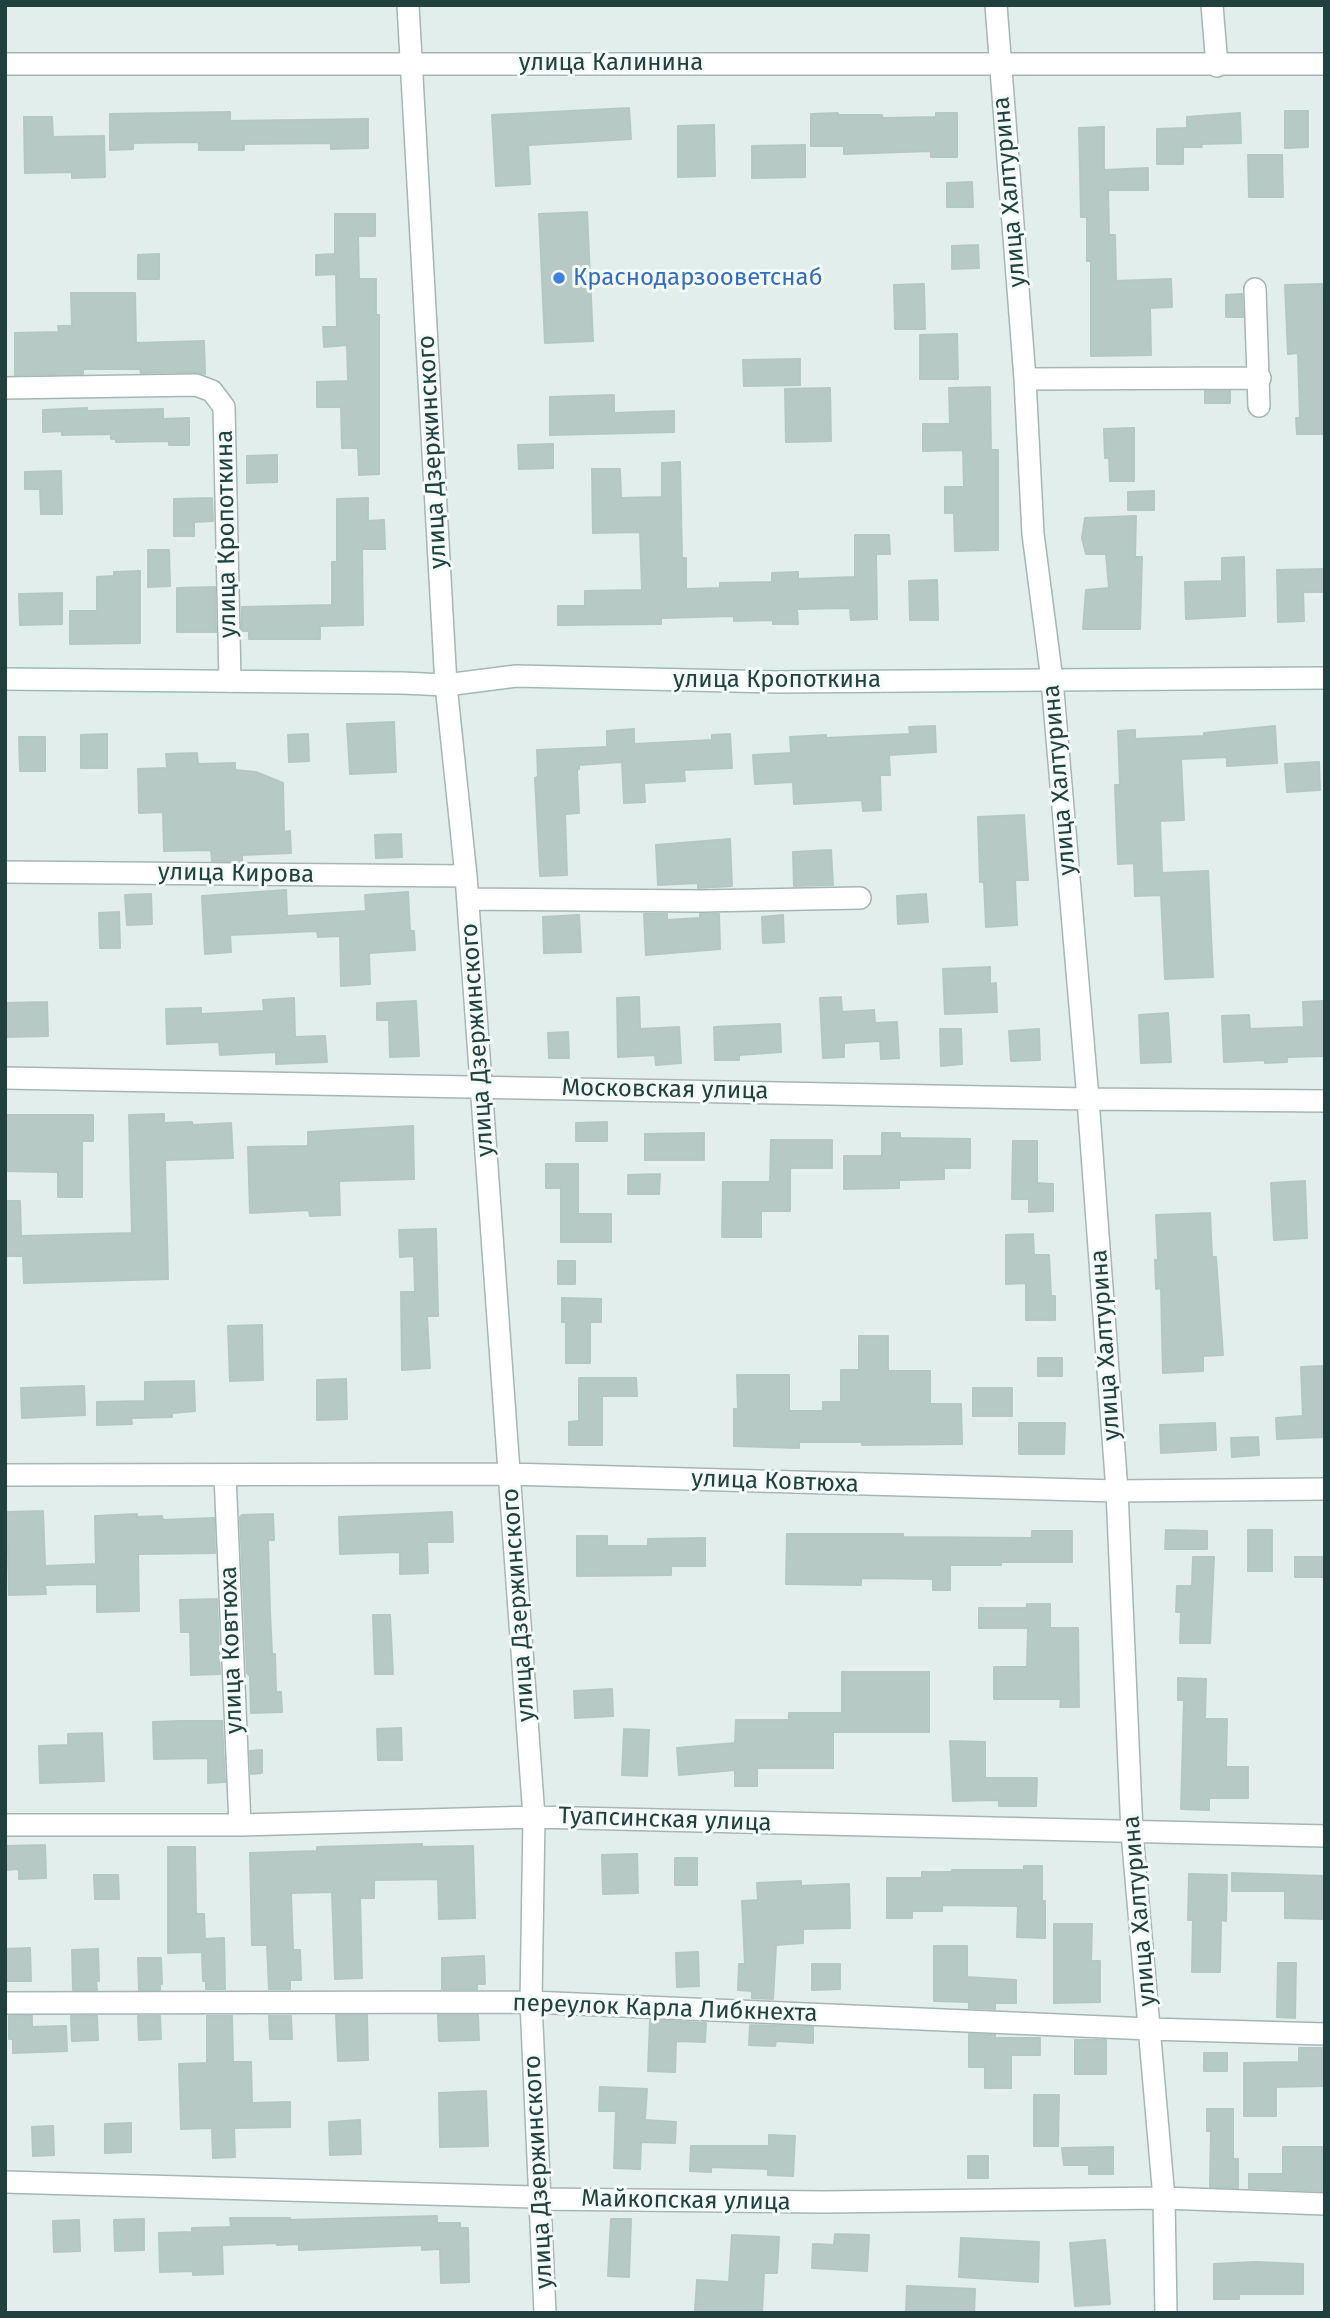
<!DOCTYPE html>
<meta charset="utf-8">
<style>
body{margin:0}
#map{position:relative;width:1330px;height:2318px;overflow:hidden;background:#e2eeeb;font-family:"Fira Sans",sans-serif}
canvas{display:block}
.frame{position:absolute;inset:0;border:7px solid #20413e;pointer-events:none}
</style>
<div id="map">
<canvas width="1330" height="2318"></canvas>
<div class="frame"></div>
</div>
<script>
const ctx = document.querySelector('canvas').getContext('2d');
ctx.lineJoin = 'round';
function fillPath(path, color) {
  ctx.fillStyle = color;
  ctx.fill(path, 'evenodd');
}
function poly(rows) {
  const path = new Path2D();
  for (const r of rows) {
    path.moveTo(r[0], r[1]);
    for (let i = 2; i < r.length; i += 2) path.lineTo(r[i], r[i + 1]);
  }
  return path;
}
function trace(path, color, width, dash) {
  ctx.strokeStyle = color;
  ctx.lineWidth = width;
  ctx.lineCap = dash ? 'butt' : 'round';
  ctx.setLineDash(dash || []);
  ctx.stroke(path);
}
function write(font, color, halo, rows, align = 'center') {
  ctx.font = font + ' "Fira Sans",sans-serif';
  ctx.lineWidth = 6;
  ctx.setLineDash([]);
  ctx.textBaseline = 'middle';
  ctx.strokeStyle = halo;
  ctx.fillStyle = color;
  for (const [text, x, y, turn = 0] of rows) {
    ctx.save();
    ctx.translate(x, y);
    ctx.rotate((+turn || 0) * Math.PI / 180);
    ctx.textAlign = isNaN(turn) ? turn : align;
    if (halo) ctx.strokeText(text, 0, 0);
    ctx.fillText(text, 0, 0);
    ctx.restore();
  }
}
const building = poly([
 [629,108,631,139,528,145,530,184,496,186,492,115,629,108],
 [1285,111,1308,111,1308,147,1285,148,1285,111],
 [230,112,230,121,368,119,368,148,331,149,331,143,244,144,244,150,199,150,199,142,133,143,133,149,110,150,110,114,230,112],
 [838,113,838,115,882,115,883,118,936,117,936,113,957,113,957,157,931,157,931,151,844,154,844,146,811,146,811,114,838,113],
 [1240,113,1241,143,1201,144,1202,147,1183,147,1183,164,1157,164,1157,129,1187,128,1187,117,1240,113],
 [24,117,52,117,53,137,104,136,105,177,72,178,72,172,25,173,24,117],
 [714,125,715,176,678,177,678,126,714,125],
 [1104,127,1104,170,1148,168,1148,190,1108,190,1109,235,1115,235,1116,281,1171,279,1172,307,1150,308,1151,355,1091,356,1091,261,1087,261,1087,217,1081,217,1079,128,1104,127],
 [805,145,805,177,752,178,752,146,805,145],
 [1248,155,1282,155,1283,197,1249,197,1248,155],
 [972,182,973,207,947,207,947,183,972,182],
 [587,212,593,341,545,343,539,214,587,212],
 [335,214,375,214,375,236,358,236,359,279,376,279,376,315,379,315,379,474,359,475,358,448,342,448,341,407,317,407,317,382,348,381,347,345,324,347,323,327,337,327,336,274,316,275,316,255,335,254,335,214],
 [978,245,979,268,952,269,952,246,978,245],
 [159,254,159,279,138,279,138,255,159,254],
 [924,284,925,329,895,329,894,285,924,284],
 [1322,284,1325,434,1297,434,1296,418,1300,418,1298,353,1288,354,1285,285,1322,284],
 [71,293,135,293,136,343,204,341,205,374,196,372,141,373,140,369,83,369,83,374,15,375,15,333,59,332,58,326,72,326,71,293],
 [1242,294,1243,317,1226,317,1226,295,1242,294],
 [957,334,958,379,920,379,920,335,957,334],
 [800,359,800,385,744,386,743,360,800,359],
 [990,387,991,450,998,450,998,550,955,551,954,513,945,513,945,487,964,487,963,450,923,451,923,424,950,424,949,388,990,387],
 [830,388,831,441,786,442,785,389,830,388],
 [1205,391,1230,391,1230,403,1205,403,1205,391],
 [614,395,614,413,674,411,674,432,550,435,550,397,614,395],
 [87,408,87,411,163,409,163,419,189,418,189,445,169,445,169,441,116,442,116,439,111,439,111,434,62,435,62,431,43,432,43,410,87,408],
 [1134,428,1134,481,1110,481,1109,458,1105,458,1104,429,1134,428],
 [553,444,553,468,519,469,518,445,553,444],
 [277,455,277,482,247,483,247,456,277,455],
 [680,462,682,558,686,558,686,589,720,588,720,583,772,582,772,573,798,572,798,579,855,577,855,535,889,535,890,554,876,554,877,619,851,620,850,608,797,609,798,624,773,624,773,620,734,621,734,616,661,618,661,624,558,625,558,606,585,606,585,591,642,590,640,532,593,533,592,469,620,469,621,498,662,497,662,463,680,462],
 [61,471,62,514,41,514,40,489,25,489,25,472,61,471],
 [1154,491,1154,510,1128,510,1128,492,1154,491],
 [212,498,213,521,194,522,194,536,174,536,174,499,212,498],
 [368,498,368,521,384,520,385,549,362,549,363,625,320,626,320,639,249,639,249,631,242,631,242,607,332,605,332,562,337,562,337,499,368,498],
 [1136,516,1135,557,1142,557,1140,629,1083,629,1086,590,1109,588,1106,554,1086,554,1082,538,1085,518,1136,516],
 [148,550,169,550,170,586,148,587,148,550],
 [1244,557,1245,616,1186,619,1185,582,1222,581,1222,558,1244,557],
 [1325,569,1325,592,1303,592,1304,621,1278,622,1277,570,1325,569],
 [140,571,140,643,70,644,70,611,97,611,97,577,114,576,114,572,140,571],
 [937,580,938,620,910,620,909,581,937,580],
 [215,587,216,632,177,632,177,588,215,587],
 [62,593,62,624,20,625,19,594,62,593],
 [394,722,396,772,350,774,347,724,394,722],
 [935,726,936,752,889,755,890,775,880,775,881,810,863,811,862,800,794,804,793,782,755,784,753,755,791,753,790,737,826,735,826,738,910,734,909,727,935,726],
 [1275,726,1277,763,1227,766,1227,757,1181,759,1184,820,1160,821,1162,873,1208,871,1213,977,1165,979,1161,895,1135,896,1134,863,1118,864,1115,785,1120,785,1118,731,1135,730,1135,739,1204,736,1204,733,1275,726],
 [634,729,634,744,712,740,712,735,730,734,732,768,684,770,685,781,644,783,645,802,624,803,622,762,579,765,579,769,577,770,579,813,565,814,567,875,540,876,535,778,538,777,537,750,607,747,607,731,634,729],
 [107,734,107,768,81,768,81,735,107,734],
 [308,734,309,761,289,762,288,735,308,734],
 [19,737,45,737,45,771,20,771,19,737],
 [197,753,198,764,235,763,235,770,256,772,283,783,284,832,290,831,291,853,242,855,242,861,212,861,211,850,164,851,163,812,139,813,138,769,167,768,166,754,197,753],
 [1319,762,1320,790,1287,792,1285,764,1319,762],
 [1024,815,1028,880,1015,880,1017,925,986,927,984,882,980,882,978,817,1024,815],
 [401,834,402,857,376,858,375,835,401,834],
 [730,839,732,886,698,888,698,883,658,885,656,845,730,839],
 [831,850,833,885,794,886,793,852,831,850],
 [286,890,287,916,366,911,365,895,408,892,410,931,414,931,415,950,369,953,370,984,341,986,340,936,318,937,317,931,230,935,231,952,205,954,202,896,286,890],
 [151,894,152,924,127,925,125,895,151,894],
 [926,894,928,922,898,924,897,896,926,894],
 [119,912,120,948,100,948,99,913,119,912],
 [644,914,667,914,667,920,700,918,700,914,719,914,720,949,646,955,644,914],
 [579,915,581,952,544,953,543,917,579,915],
 [783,915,784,942,763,943,762,917,783,915],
 [990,967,990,984,996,983,997,1012,945,1014,943,969,990,967],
 [639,997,640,1029,679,1027,681,1063,656,1065,655,1055,618,1057,617,998,639,997],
 [841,997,842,1012,874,1010,875,1023,897,1022,899,1058,881,1059,880,1041,844,1043,844,1057,823,1058,820,998,841,997],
 [294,998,295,1037,325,1036,327,1062,276,1064,276,1052,220,1055,219,1042,167,1044,166,1009,201,1008,201,1014,264,1011,263,1000,294,998],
 [416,1001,419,1056,390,1057,389,1020,377,1020,377,1003,416,1001],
 [1325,1001,1325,1056,1287,1057,1287,1062,1265,1063,1265,1060,1224,1062,1222,1016,1249,1015,1250,1029,1304,1027,1303,1002,1325,1001],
 [47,1002,48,1036,5,1037,5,1003,47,1002],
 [1168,1013,1171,1062,1141,1063,1139,1015,1168,1013],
 [780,1024,781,1052,739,1055,739,1060,715,1060,714,1027,780,1024],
 [940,1029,961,1029,962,1064,941,1066,940,1029],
 [1039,1029,1040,1060,1011,1061,1009,1031,1039,1029],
 [568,1032,569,1058,549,1058,548,1033,568,1032],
 [164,1114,164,1123,192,1122,192,1125,231,1123,233,1158,165,1160,168,1279,24,1283,23,1256,5,1256,5,1201,20,1201,21,1236,132,1233,129,1115,164,1114],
 [5,1115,93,1115,93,1141,82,1141,82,1197,58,1197,58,1172,5,1171,5,1115],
 [607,1122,607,1141,576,1141,576,1123,607,1122],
 [413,1126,414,1179,339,1181,340,1215,310,1216,309,1210,250,1213,248,1147,308,1146,308,1132,413,1126],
 [704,1133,704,1160,645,1160,645,1134,704,1133],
 [882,1133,900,1133,900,1138,970,1139,970,1168,944,1168,944,1179,899,1180,899,1188,844,1189,844,1156,882,1156,882,1133],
 [771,1140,832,1140,832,1168,790,1168,790,1211,761,1211,761,1237,722,1237,723,1182,770,1182,771,1140],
 [1013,1141,1037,1141,1037,1183,1053,1184,1053,1211,1029,1212,1029,1199,1012,1199,1013,1141],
 [546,1164,578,1164,578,1214,611,1214,611,1242,561,1242,561,1188,546,1188,546,1164],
 [660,1174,659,1194,628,1194,628,1175,660,1174],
 [1305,1181,1307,1238,1274,1240,1271,1183,1305,1181],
 [1210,1213,1212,1257,1216,1257,1223,1355,1203,1356,1203,1371,1163,1373,1161,1288,1156,1289,1155,1260,1158,1260,1156,1215,1210,1213],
 [436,1229,438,1316,427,1316,430,1368,402,1370,401,1292,415,1292,414,1256,400,1257,399,1230,436,1229],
 [1033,1234,1034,1255,1049,1255,1051,1296,1055,1296,1055,1320,1026,1320,1026,1283,1006,1284,1006,1235,1033,1234],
 [558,1261,575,1261,575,1284,558,1284,558,1261],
 [562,1298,601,1299,601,1322,590,1322,590,1363,566,1363,566,1322,562,1322,562,1298],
 [262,1325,263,1380,230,1381,228,1326,262,1325],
 [859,1336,888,1336,888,1371,930,1371,930,1404,961,1404,962,1444,862,1445,862,1442,799,1442,799,1448,734,1446,734,1409,738,1409,737,1375,789,1375,789,1411,823,1411,823,1402,841,1402,841,1370,859,1370,859,1336],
 [1038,1358,1062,1358,1062,1376,1038,1376,1038,1358],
 [1322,1366,1325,1437,1277,1439,1276,1418,1303,1416,1301,1367,1322,1366],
 [579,1378,636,1378,637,1396,602,1396,602,1445,569,1445,569,1422,579,1421,579,1378],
 [346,1379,347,1419,317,1420,317,1380,346,1379],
 [194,1381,195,1411,172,1413,172,1417,131,1418,132,1424,97,1425,97,1402,145,1401,145,1382,194,1381],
 [84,1386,85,1415,22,1418,21,1388,84,1386],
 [973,1388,1012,1388,1012,1416,973,1416,973,1388],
 [1019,1423,1065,1423,1064,1454,1019,1454,1019,1423],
 [1215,1423,1216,1450,1161,1453,1160,1425,1215,1423],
 [1258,1437,1259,1455,1232,1457,1231,1438,1258,1437],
 [43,1511,45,1566,96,1564,95,1516,137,1514,137,1517,162,1516,163,1520,214,1518,215,1553,138,1554,139,1611,97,1612,97,1584,45,1585,46,1594,9,1595,7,1512,43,1511],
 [452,1512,453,1542,427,1542,428,1573,400,1574,400,1552,340,1554,339,1517,452,1512],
 [273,1514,274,1540,268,1540,270,1612,272,1654,275,1654,276,1692,281,1692,282,1712,251,1713,250,1676,247,1673,240,1517,242,1515,273,1514],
 [1166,1530,1207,1531,1207,1549,1165,1549,1166,1530],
 [1248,1530,1272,1530,1272,1571,1248,1571,1248,1530],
 [1032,1531,1072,1531,1072,1562,1001,1562,1001,1565,950,1565,950,1590,933,1590,933,1579,861,1578,861,1585,786,1584,787,1534,903,1534,903,1537,1032,1538,1032,1531],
 [577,1536,607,1536,607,1546,648,1546,648,1539,705,1538,705,1566,671,1566,671,1575,577,1576,577,1536],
 [1193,1557,1214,1557,1210,1643,1180,1643,1181,1612,1176,1612,1177,1586,1192,1586,1193,1557],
 [1295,1557,1325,1557,1325,1577,1295,1577,1295,1557],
 [217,1599,220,1674,191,1675,190,1632,181,1632,180,1600,217,1599],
 [1027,1604,1050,1604,1050,1628,1078,1628,1079,1707,1060,1707,1061,1699,994,1699,994,1667,1027,1667,1028,1628,979,1628,979,1608,1027,1608,1027,1604],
 [373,1615,390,1615,393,1674,375,1674,373,1615],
 [842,1672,929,1672,929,1732,833,1732,833,1768,757,1768,757,1786,735,1786,735,1770,679,1775,677,1748,735,1743,736,1720,789,1720,789,1713,842,1713,842,1672],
 [1178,1678,1206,1679,1205,1719,1227,1719,1226,1767,1248,1767,1248,1798,1209,1798,1209,1810,1181,1809,1184,1700,1178,1700,1178,1678],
 [612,1689,613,1716,575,1718,574,1691,612,1689],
 [180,1721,222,1721,225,1782,208,1783,208,1758,154,1759,153,1722,180,1721],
 [401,1728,402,1760,378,1760,377,1729,401,1728],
 [624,1729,649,1730,647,1776,622,1775,624,1729],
 [102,1733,104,1781,40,1783,39,1746,68,1745,68,1734,102,1733],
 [950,1741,985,1742,985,1778,1037,1778,1036,1806,999,1806,999,1800,953,1801,950,1741],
 [262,1750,262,1773,251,1774,250,1751,262,1750],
 [422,1844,422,1847,473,1846,475,1918,439,1919,438,1879,374,1880,374,1898,360,1898,362,1978,335,1979,332,1892,291,1893,293,1950,300,1950,301,1980,290,1980,290,1989,269,1989,267,1945,252,1945,250,1853,317,1851,317,1847,422,1844],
 [45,1845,46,1878,19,1879,19,1869,5,1870,5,1846,45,1845],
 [168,1847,195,1847,196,1914,204,1914,205,1939,224,1938,225,1989,206,1989,206,1981,203,1981,202,1952,168,1953,168,1847],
 [637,1854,638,1893,603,1894,602,1855,637,1854],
 [675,1858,697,1858,697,1885,675,1885,675,1858],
 [1024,1866,1042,1866,1042,1901,1045,1901,1045,1938,1017,1937,1018,1906,942,1905,942,1911,912,1911,912,1918,887,1918,887,1878,922,1878,922,1872,952,1872,952,1870,1024,1870,1024,1866],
 [1232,1873,1325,1876,1325,1919,1285,1918,1285,1891,1232,1891,1232,1873],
 [1189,1874,1227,1875,1226,1921,1221,1920,1220,1972,1192,1972,1193,1920,1188,1920,1189,1874],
 [94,1875,118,1875,119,1899,95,1899,94,1875],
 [801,1881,801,1886,849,1884,850,1928,803,1929,803,1943,776,1945,773,1999,752,1998,752,1991,738,1990,739,1964,745,1964,742,1901,758,1900,757,1883,801,1881],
 [1054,1924,1092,1924,1091,1961,1100,1961,1100,2002,1054,2003,1054,1924],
 [934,1946,967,1946,967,1977,1016,1980,1016,2003,995,2003,995,2009,969,2008,969,2002,934,2001,934,1946],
 [30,1948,31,1981,6,1981,5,1949,30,1948],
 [98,1949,99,1981,96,1981,97,1990,73,1990,72,1950,98,1949],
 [698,1952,699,1986,677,1987,676,1953,698,1952],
 [484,1956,485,1984,477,1984,477,1989,442,1989,442,1958,484,1956],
 [138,1958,161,1958,162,1984,160,1984,160,1990,139,1990,138,1958],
 [1278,1963,1296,1963,1295,2018,1277,2017,1278,1963],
 [812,1964,840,1964,840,1989,812,1990,812,1964],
 [336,2015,367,2015,368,2060,338,2061,336,2015],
 [438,2015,478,2015,479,2040,439,2041,438,2015],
 [9,2016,32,2016,32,2027,66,2026,67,2051,13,2053,13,2039,9,2039,9,2016],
 [71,2016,97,2016,98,2040,72,2041,71,2016],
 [138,2016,160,2016,161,2039,139,2040,138,2016],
 [207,2016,232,2016,233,2062,251,2062,252,2103,290,2102,290,2127,234,2128,235,2157,213,2158,212,2128,181,2129,179,2064,207,2063,207,2016],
 [269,2016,291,2016,292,2039,270,2039,269,2016],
 [650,2020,706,2023,705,2042,676,2041,675,2072,648,2071,650,2020],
 [750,2025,813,2027,813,2043,776,2041,775,2046,749,2045,750,2025],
 [969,2034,995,2035,995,2038,1040,2038,1040,2055,1011,2055,1011,2088,985,2088,985,2067,969,2067,969,2034],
 [1075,2040,1106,2040,1106,2074,1075,2074,1075,2040],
 [1299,2048,1325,2048,1325,2086,1276,2087,1276,2116,1244,2116,1244,2063,1299,2062,1299,2048],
 [1204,2053,1227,2053,1227,2071,1204,2071,1204,2053],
 [600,2087,647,2089,645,2120,676,2122,675,2143,641,2142,640,2169,614,2168,616,2111,599,2111,600,2087],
 [486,2091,488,2146,440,2147,439,2093,486,2091],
 [1034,2095,1059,2095,1058,2146,1034,2146,1034,2095],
 [1207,2109,1233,2109,1233,2159,1238,2159,1238,2188,1210,2187,1211,2131,1207,2131,1207,2109],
 [360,2120,361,2154,330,2155,329,2122,360,2120],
 [131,2123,131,2152,105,2153,105,2124,131,2123],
 [53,2126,54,2155,33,2156,32,2127,53,2126],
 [769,2135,795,2136,793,2176,768,2175,768,2169,711,2167,711,2172,690,2171,691,2146,769,2146,769,2135],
 [1113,2147,1113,2174,1089,2174,1089,2165,1064,2165,1062,2148,1113,2147],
 [1283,2147,1322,2147,1322,2191,1249,2188,1249,2174,1283,2174,1283,2147],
 [968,2156,988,2156,988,2178,968,2178,968,2156],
 [437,2216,437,2223,460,2223,460,2228,468,2228,469,2282,441,2283,440,2249,422,2250,422,2245,299,2250,299,2244,277,2245,277,2243,222,2245,223,2274,193,2275,193,2271,160,2272,159,2233,192,2232,192,2228,231,2227,230,2218,290,2218,290,2220,437,2216],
 [144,2219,144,2250,115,2251,114,2220,144,2219],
 [611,2219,631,2219,629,2277,608,2276,611,2219],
 [79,2220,80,2251,54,2252,53,2221,79,2220],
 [835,2234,869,2235,867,2271,812,2268,813,2244,834,2245,835,2234],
 [732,2235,779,2237,777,2273,764,2273,762,2313,695,2310,697,2280,729,2282,732,2235],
 [961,2238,1039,2242,1038,2282,959,2277,961,2238],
 [1105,2240,1110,2304,1075,2306,1070,2243,1105,2240],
 [1255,2262,1303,2264,1303,2294,1239,2294,1239,2299,1214,2299,1214,2264,1255,2262],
 [907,2286,975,2289,974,2313,906,2313,907,2286]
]);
const minor = poly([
 [408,5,446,685,466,876,534,1817,531,2002,545,2313],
 [996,5,1025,379,1033,534,1052,680,1088,1099,1117,1491,1132,1833,1164,2198,1166,2313],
 [1212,5,1217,66],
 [5,64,1325,64],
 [1255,289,1259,406],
 [1025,379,1260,378],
 [5,388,196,385,212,391,224,407,230,681],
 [5,872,466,876],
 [468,899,702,901,860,898],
 [5,1078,1088,1099,1325,1101],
 [5,1475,509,1474,1117,1491,1325,1489],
 [225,1475,240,1825],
 [5,1825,240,1825,534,1817,1325,1836],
 [5,2003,531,2002,1150,2029,1325,2034],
 [5,2182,533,2197,539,2199,824,2202,1164,2198,1325,2204]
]);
const secondary = poly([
 [5,679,402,683,446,685,516,676,776,682,1325,678]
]);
const markers = [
 [559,278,7,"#3f7fe0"]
];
const streetNames = [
 ["улица Калинина",611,63],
 ["улица Халтурина",1010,192,-95],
 ["улица Дзержинского",433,452,-93],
 ["улица Кропоткина",227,534,-91],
 ["улица Кропоткина",777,680],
 ["улица Халтурина",1060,780,-95],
 ["улица Кирова",236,874,1],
 ["улица Дзержинского",478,1040,-94],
 ["Московская улица",665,1090,1],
 ["улица Халтурина",1106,1345,-94],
 ["улица Ковтюха",775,1482,2],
 ["улица Дзержинского",519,1605,-94],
 ["улица Ковтюха",232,1650,-92],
 ["Туапсинская улица",665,1820,2],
 ["улица Халтурина",1140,1911,-95],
 ["переулок Карла Либкнехта",665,2009,2],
 ["улица Дзержинского",539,2172,-93],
 ["Майкопская улица",686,2201,1]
];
const shopNames = [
 ["Краснодарзооветснаб",573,278]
];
fillPath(building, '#b7c9c4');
trace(building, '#b4c8c3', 2);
trace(minor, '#a4b7b4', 24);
trace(secondary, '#9fbab6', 24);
trace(minor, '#fff', 21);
trace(secondary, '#fff', 21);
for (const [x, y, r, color] of markers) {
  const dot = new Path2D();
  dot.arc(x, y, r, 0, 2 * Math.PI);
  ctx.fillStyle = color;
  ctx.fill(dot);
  trace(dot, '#f3faf7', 2.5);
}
write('24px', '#20413e', '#f3faf7', streetNames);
write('24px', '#366cbe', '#f3faf7', shopNames, 'left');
</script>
